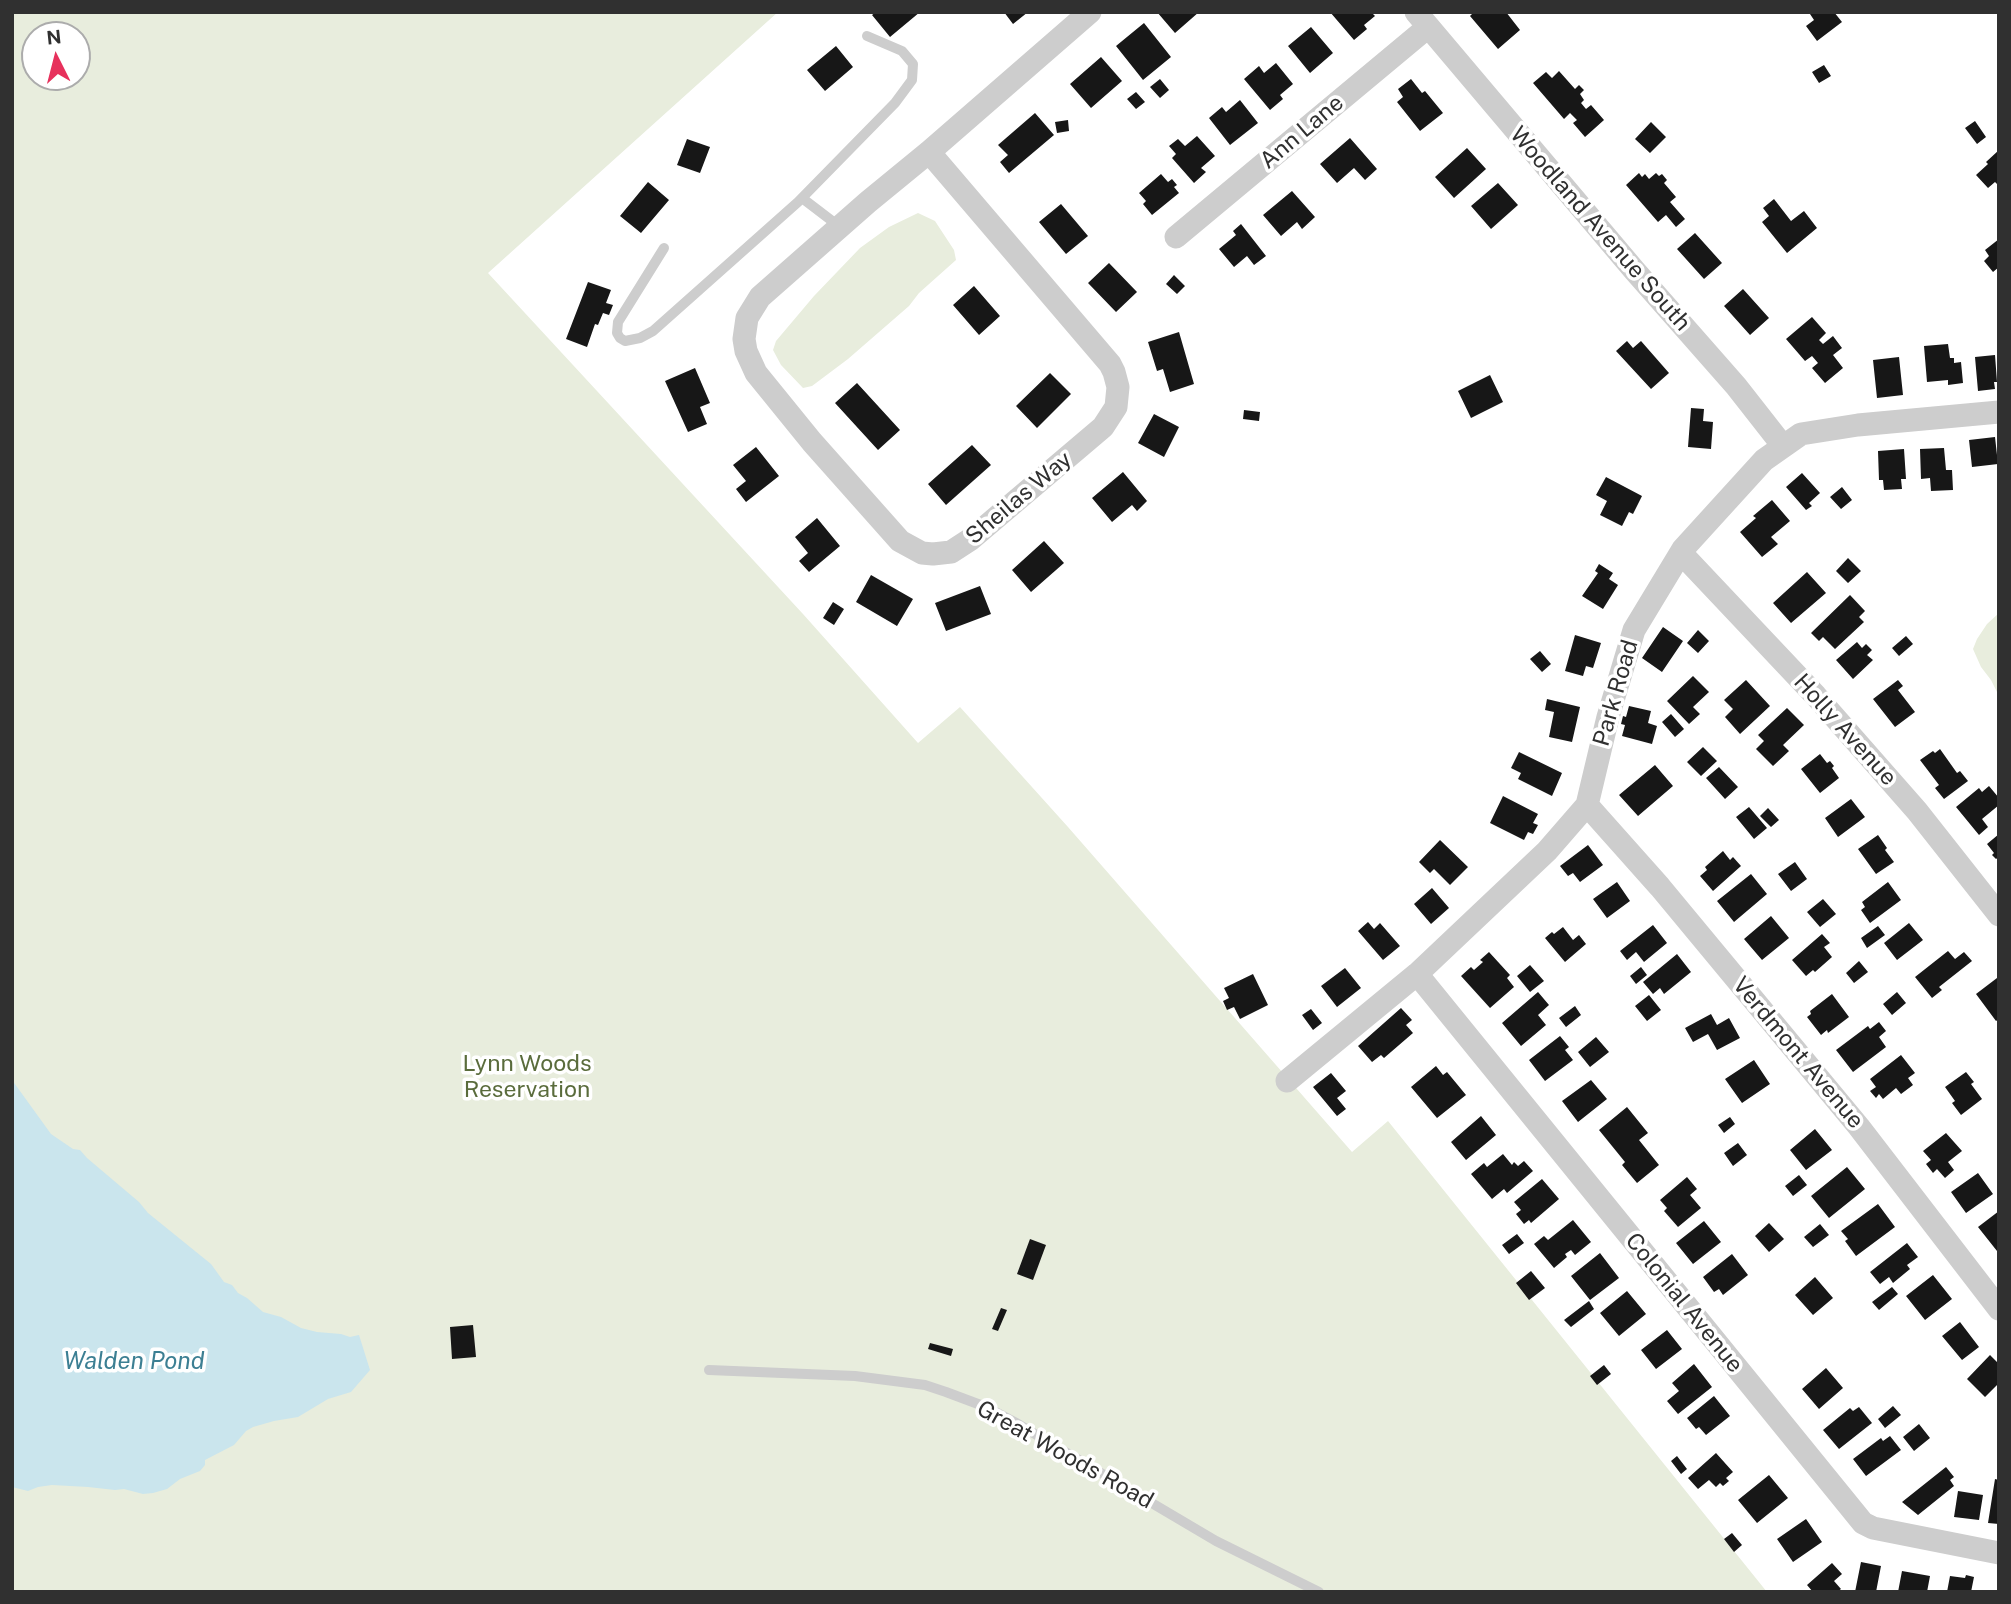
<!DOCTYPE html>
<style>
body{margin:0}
#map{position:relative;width:2011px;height:1604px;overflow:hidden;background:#fff;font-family:"Public Sans",sans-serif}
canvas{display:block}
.frame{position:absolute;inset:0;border:14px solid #303030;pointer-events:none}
.north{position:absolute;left:21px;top:21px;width:70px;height:70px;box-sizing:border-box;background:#fff;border:2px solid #acacac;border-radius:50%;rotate:354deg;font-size:19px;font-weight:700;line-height:28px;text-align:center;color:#303030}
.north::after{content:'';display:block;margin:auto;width:24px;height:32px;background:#e7315c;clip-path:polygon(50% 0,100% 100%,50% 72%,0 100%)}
</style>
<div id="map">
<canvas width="2011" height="1604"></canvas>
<div class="frame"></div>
<div class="north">N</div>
</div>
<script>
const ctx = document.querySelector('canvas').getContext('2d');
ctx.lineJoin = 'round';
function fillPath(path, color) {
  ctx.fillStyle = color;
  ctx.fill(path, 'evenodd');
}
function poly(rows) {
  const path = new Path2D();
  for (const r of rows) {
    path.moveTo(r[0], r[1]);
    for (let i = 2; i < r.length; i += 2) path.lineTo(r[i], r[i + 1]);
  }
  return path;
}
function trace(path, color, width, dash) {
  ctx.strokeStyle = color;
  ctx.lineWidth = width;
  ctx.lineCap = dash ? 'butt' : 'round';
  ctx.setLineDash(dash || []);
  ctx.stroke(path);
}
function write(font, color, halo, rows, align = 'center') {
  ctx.font = font + ' "Public Sans",sans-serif';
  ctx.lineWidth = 7;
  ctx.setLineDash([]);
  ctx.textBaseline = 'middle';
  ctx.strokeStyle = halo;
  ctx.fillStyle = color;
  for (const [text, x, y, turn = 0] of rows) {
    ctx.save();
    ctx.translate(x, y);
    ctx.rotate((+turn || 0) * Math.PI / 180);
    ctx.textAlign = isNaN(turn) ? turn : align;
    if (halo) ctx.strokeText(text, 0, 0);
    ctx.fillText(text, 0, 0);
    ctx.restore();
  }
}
const green = poly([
 [12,12,778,12,488,273,803,614,918,743,960,707,1068,827,1352,1152,1388,1121,1767,1592,12,1592],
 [35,35,77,35,77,77,35,77],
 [918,213,935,221,954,250,956,260,919,293,909,306,848,359,812,386,803,388,781,365,773,350,776,341,814,296,860,248,889,227],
 [1999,613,1999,696,1991,680,1981,667,1973,649,1977,639,1987,624]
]);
const water = poly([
 [12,1080,51,1134,73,1149,80,1150,87,1158,139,1202,148,1213,211,1264,224,1282,232,1285,238,1293,247,1298,263,1312,281,1317,301,1328,317,1332,341,1334,350,1337,359,1335,370,1370,351,1392,328,1399,298,1417,274,1421,253,1427,246,1431,234,1445,205,1460,205,1465,200,1471,180,1479,167,1489,153,1493,143,1494,124,1489,115,1490,88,1487,52,1485,38,1487,28,1491,12,1487]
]);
const building = poly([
 [876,12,920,12,890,37,872,15],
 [1004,12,1028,12,1013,24],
 [1157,12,1199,12,1175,33],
 [1330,12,1371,12,1375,16,1364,25,1367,29,1354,40],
 [1474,12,1506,12,1520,30,1498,49,1470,16],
 [1812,12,1818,14,1820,12,1834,12,1842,22,1817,41,1806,26,1814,20,1810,14],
 [1144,23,1171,57,1143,80,1116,46],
 [1311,27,1333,53,1310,73,1288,46],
 [836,46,853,67,825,91,807,70],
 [1101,57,1122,81,1091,108,1070,84],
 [1276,63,1293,84,1280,95,1283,99,1270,110,1244,79,1259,66,1264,73],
 [1824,65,1831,76,1819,83,1812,72],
 [1559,71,1575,89,1579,85,1584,90,1580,94,1584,100,1581,103,1586,109,1591,105,1604,120,1585,137,1573,123,1577,120,1570,113,1564,119,1533,83,1546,72,1552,78],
 [1160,79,1169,90,1160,98,1150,87],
 [1411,79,1422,93,1425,91,1443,113,1420,131,1397,102,1403,97,1398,89],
 [1136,92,1145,102,1136,109,1127,99],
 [1240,100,1258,123,1230,145,1209,118,1222,107,1226,112],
 [1035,113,1054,135,1009,173,1000,162,1008,155,998,145],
 [1068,120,1069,131,1057,133,1055,122],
 [1975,121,1986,137,1977,144,1965,128],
 [1651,122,1666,137,1650,153,1635,139],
 [1197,136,1215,156,1201,168,1206,172,1194,183,1172,158,1176,154,1169,146,1178,139,1185,146],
 [1350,138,1377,169,1365,180,1354,168,1337,183,1320,164],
 [687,139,710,147,700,173,677,165],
 [1467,148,1486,169,1454,198,1435,177],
 [1999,150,1999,186,1995,182,1988,188,1976,175,1988,164,1986,162],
 [1639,173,1642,177,1645,174,1649,179,1656,173,1659,176,1662,174,1667,180,1664,183,1676,197,1670,202,1685,219,1676,227,1666,215,1658,222,1626,185],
 [1161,174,1168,182,1172,179,1177,185,1174,187,1179,193,1152,215,1143,204,1146,201,1139,193],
 [648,182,669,200,641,233,620,216],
 [1498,183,1518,205,1491,229,1471,206],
 [1292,191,1315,217,1302,229,1297,222,1281,236,1263,215],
 [1774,199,1791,221,1804,211,1817,228,1787,253,1762,222,1769,216,1763,208],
 [1061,204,1088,236,1066,254,1039,222],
 [1241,224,1266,256,1254,265,1247,256,1234,267,1219,249,1236,235,1233,231],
 [1695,233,1722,263,1704,279,1677,249],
 [1999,239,1999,267,1993,272,1984,261,1989,256,1985,250],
 [1109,263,1137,292,1116,312,1088,283],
 [1174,275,1185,286,1177,294,1166,284],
 [588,282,611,290,606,303,613,305,609,315,603,313,598,325,595,324,587,347,566,339],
 [974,286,1000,316,979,335,953,305],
 [1743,289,1769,318,1750,335,1724,306],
 [1812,317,1826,333,1819,340,1823,344,1833,336,1842,348,1833,355,1843,368,1825,383,1812,368,1818,363,1812,356,1805,361,1786,339],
 [1179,332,1194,384,1170,392,1163,369,1157,371,1148,342],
 [1627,341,1633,348,1641,341,1669,373,1651,389,1616,351],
 [1948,344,1950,358,1954,358,1954,363,1961,362,1963,383,1948,385,1948,380,1927,382,1924,346],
 [1995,355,1997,382,1994,382,1995,389,1978,391,1975,357],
 [1899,357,1903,395,1877,398,1873,360],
 [695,368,710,403,700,407,707,424,688,432,665,381],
 [1050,373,1071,394,1037,428,1016,406],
 [1490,375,1503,402,1471,418,1458,391],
 [857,383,900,430,878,450,835,403],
 [1691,408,1704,409,1703,421,1713,422,1711,449,1688,447],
 [1244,410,1260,412,1259,421,1243,419],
 [1154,414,1179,427,1164,457,1138,443],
 [1995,437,1998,464,1972,467,1969,440],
 [972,445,991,465,946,505,928,484],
 [756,447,779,476,746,502,736,489,746,481,733,465],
 [1944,448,1946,470,1952,470,1953,490,1931,491,1930,478,1921,479,1920,449],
 [1904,449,1906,479,1901,479,1902,489,1884,490,1883,480,1879,480,1878,451],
 [1123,472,1147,501,1137,511,1132,505,1112,522,1092,498],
 [1802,473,1820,493,1809,503,1812,506,1806,510,1786,487],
 [1606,477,1642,496,1633,514,1629,512,1622,526,1600,515,1607,501,1596,495],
 [1842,487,1852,500,1841,509,1830,497],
 [1772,500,1790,521,1771,537,1778,544,1762,557,1740,532,1756,518,1753,516],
 [817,518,840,546,809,572,799,561,808,553,795,537],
 [1044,541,1064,563,1031,592,1012,570],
 [1848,558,1861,571,1848,583,1836,571],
 [1599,564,1613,573,1609,579,1618,585,1603,609,1582,596,1598,573,1595,571],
 [1807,572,1826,593,1791,623,1773,603],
 [871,575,913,599,897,626,856,602],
 [980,586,991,614,946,631,935,603],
 [1850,595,1865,611,1859,617,1864,622,1835,649,1823,637,1819,641,1811,633],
 [833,602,844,609,834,625,823,618],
 [1663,627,1683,641,1662,672,1642,658],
 [1698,630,1709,641,1698,653,1687,643],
 [1575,635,1601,643,1593,668,1586,666,1583,676,1565,671],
 [1906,636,1913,644,1899,656,1892,648],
 [1857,642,1862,648,1866,644,1872,650,1867,655,1873,660,1853,679,1836,660],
 [1540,651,1551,664,1542,672,1530,659],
 [1693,676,1709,692,1693,707,1700,714,1689,724,1667,701],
 [1746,680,1770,706,1740,734,1725,717,1733,709,1724,700],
 [1898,680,1903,686,1898,690,1915,712,1895,727,1873,699],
 [1547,699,1580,707,1572,742,1549,737,1554,712,1545,710],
 [1629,706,1651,711,1648,723,1657,726,1652,744,1622,736,1625,725,1621,724,1623,716,1626,717],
 [1787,708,1804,725,1783,745,1789,751,1773,766,1756,749,1764,741,1758,735],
 [1671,714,1684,729,1675,737,1662,722],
 [1703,747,1717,761,1701,776,1687,762],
 [1940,749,1957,773,1960,771,1968,781,1944,799,1935,788,1939,785,1920,760,1933,751,1935,753],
 [1519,752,1562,773,1552,796,1518,779,1521,773,1511,768],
 [1820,754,1827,763,1830,761,1834,766,1832,768,1839,778,1820,793,1801,769],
 [1655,765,1673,786,1638,816,1619,795],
 [1719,767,1738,787,1725,799,1706,778],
 [1989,786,1999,798,1999,805,1982,819,1988,827,1979,835,1956,807,1979,788,1982,792],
 [1503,796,1538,814,1533,823,1538,825,1533,834,1528,832,1524,840,1490,823],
 [1851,799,1865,817,1838,837,1825,818],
 [1749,807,1767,828,1754,839,1736,817],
 [1768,808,1779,820,1771,827,1760,816],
 [1999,834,1999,857,1996,859,1992,855,1994,853,1987,844],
 [1878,835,1887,848,1885,850,1894,862,1876,874,1858,849],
 [1440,840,1468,867,1450,885,1434,869,1430,873,1419,862],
 [1588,845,1603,865,1580,882,1573,873,1568,876,1560,866],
 [1723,851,1730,860,1733,857,1741,866,1713,891,1700,876,1707,870,1705,867],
 [1795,862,1807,879,1791,891,1778,874],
 [1751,874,1767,894,1734,922,1717,901],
 [1617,882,1630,901,1607,918,1593,899],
 [1888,882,1901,900,1870,923,1861,910,1865,907,1862,902],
 [1432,888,1449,908,1431,924,1414,904],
 [1823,899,1836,914,1820,927,1807,912],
 [1771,916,1789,938,1762,960,1744,939],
 [1368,922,1374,929,1380,923,1400,946,1383,960,1358,931],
 [1909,923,1923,940,1897,960,1884,943],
 [1653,925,1667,943,1644,962,1636,952,1627,960,1620,951],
 [1878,926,1885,935,1867,948,1861,938],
 [1563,927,1573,940,1579,935,1586,944,1565,962,1545,938,1552,932,1554,934],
 [1822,934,1830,943,1824,947,1832,957,1815,972,1813,970,1806,976,1792,960],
 [1948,951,1955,959,1964,952,1972,961,1939,987,1942,990,1932,998,1915,977],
 [1489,952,1510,975,1507,978,1514,987,1490,1008,1461,976,1471,967,1474,970,1483,962,1480,960],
 [1677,954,1691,972,1664,994,1660,988,1653,994,1643,982],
 [1859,961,1868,972,1854,983,1846,973],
 [1530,965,1544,981,1530,992,1517,976],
 [1641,967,1647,975,1636,984,1630,976],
 [1345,968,1361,988,1337,1007,1321,986],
 [1253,974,1268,1005,1240,1019,1234,1007,1227,1010,1223,1001,1229,998,1224,988],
 [1997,978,1999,981,1999,1019,1996,1021,1976,994],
 [1538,992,1549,1005,1538,1015,1546,1025,1521,1046,1502,1023],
 [1897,992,1906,1003,1892,1015,1883,1004],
 [1832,994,1849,1017,1828,1033,1827,1030,1821,1035,1807,1017,1811,1014,1810,1011],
 [1649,995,1661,1010,1647,1021,1635,1006],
 [1575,1006,1581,1015,1566,1027,1559,1018],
 [1401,1008,1412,1020,1406,1025,1413,1033,1384,1058,1381,1055,1372,1062,1358,1046],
 [1311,1009,1322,1023,1313,1030,1302,1015],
 [1711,1014,1717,1025,1729,1018,1740,1038,1717,1050,1708,1034,1693,1042,1685,1028],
 [1879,1022,1886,1031,1879,1037,1886,1047,1853,1072,1836,1050,1868,1026,1870,1029],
 [1560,1036,1569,1047,1565,1050,1573,1060,1545,1081,1529,1060],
 [1596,1037,1609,1052,1590,1067,1578,1052],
 [1901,1055,1915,1073,1908,1078,1913,1085,1901,1094,1896,1088,1883,1099,1879,1094,1876,1098,1870,1091,1876,1087,1870,1079],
 [1754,1060,1770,1084,1742,1103,1725,1079],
 [1436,1066,1443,1075,1447,1072,1466,1095,1437,1118,1411,1087],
 [1966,1072,1974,1082,1971,1084,1982,1099,1961,1115,1952,1103,1955,1101,1945,1087],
 [1331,1073,1346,1091,1337,1098,1346,1109,1337,1116,1313,1087],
 [1591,1080,1607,1099,1578,1122,1562,1101],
 [1627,1107,1648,1133,1639,1140,1659,1165,1637,1183,1622,1165,1625,1162,1599,1130],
 [1481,1116,1496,1135,1466,1160,1451,1142],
 [1730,1117,1735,1124,1724,1133,1718,1125],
 [1815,1129,1832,1150,1806,1170,1790,1150],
 [1946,1133,1962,1151,1948,1162,1954,1170,1945,1178,1937,1169,1933,1173,1926,1164,1931,1160,1923,1151],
 [1738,1143,1747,1155,1733,1166,1724,1153],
 [1503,1154,1512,1165,1514,1162,1518,1166,1524,1161,1533,1171,1507,1193,1504,1189,1492,1199,1471,1174,1484,1163,1487,1167],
 [1847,1167,1865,1189,1829,1218,1811,1196],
 [1978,1173,1993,1194,1966,1213,1951,1192],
 [1799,1175,1807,1185,1793,1196,1785,1186],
 [1687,1177,1697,1189,1690,1195,1701,1208,1678,1227,1664,1211,1667,1208,1660,1200],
 [1542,1179,1559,1199,1531,1223,1529,1220,1524,1224,1516,1214,1521,1210,1514,1202],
 [1878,1204,1895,1227,1856,1256,1845,1241,1848,1239,1841,1231],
 [1999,1211,1999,1250,1997,1251,1978,1227],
 [1573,1220,1591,1242,1575,1255,1571,1250,1565,1254,1567,1257,1554,1268,1534,1244,1544,1236,1548,1240],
 [1704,1221,1721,1242,1693,1264,1676,1243],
 [1769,1223,1784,1239,1769,1252,1755,1236],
 [1820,1224,1829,1235,1813,1247,1804,1237],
 [1517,1234,1524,1243,1509,1254,1502,1245],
 [1030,1239,1046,1245,1033,1280,1017,1274],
 [1907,1243,1918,1257,1907,1265,1910,1269,1893,1283,1889,1277,1880,1284,1870,1272],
 [1600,1253,1619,1278,1590,1300,1571,1276],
 [1732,1254,1748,1275,1723,1295,1719,1289,1714,1292,1703,1277],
 [1531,1271,1545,1288,1529,1300,1516,1283],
 [1933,1275,1952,1299,1925,1320,1906,1296],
 [1815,1277,1833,1298,1813,1315,1795,1295],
 [1892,1287,1898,1294,1879,1310,1872,1302],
 [1627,1291,1646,1314,1619,1336,1600,1313],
 [1589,1301,1594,1309,1571,1327,1564,1320],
 [1001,1308,1007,1310,998,1331,992,1329],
 [1960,1322,1979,1347,1962,1360,1942,1336],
 [473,1325,476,1357,452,1359,450,1327],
 [1667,1330,1682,1349,1656,1369,1641,1350],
 [930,1343,953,1349,951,1356,928,1349],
 [1990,1355,1999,1364,1999,1383,1985,1397,1967,1379],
 [1694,1364,1712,1387,1678,1414,1667,1401,1679,1391,1672,1383],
 [1604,1365,1611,1374,1597,1385,1590,1376],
 [1826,1368,1843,1388,1819,1409,1802,1389],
 [1714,1396,1730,1416,1706,1435,1699,1427,1696,1429,1687,1418],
 [1893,1406,1901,1415,1885,1428,1878,1419],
 [1859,1407,1872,1423,1839,1449,1823,1430,1850,1408,1853,1411],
 [1919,1424,1930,1438,1914,1451,1903,1437],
 [1890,1436,1901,1450,1866,1476,1853,1459,1881,1438,1883,1441],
 [1716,1453,1733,1472,1726,1478,1729,1481,1723,1486,1720,1483,1716,1487,1709,1480,1698,1489,1688,1478],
 [1677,1456,1687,1469,1681,1474,1671,1461],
 [1946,1467,1954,1477,1950,1480,1954,1486,1918,1515,1902,1502],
 [1769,1475,1788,1498,1757,1523,1738,1500],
 [1995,1479,1999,1480,1999,1524,1988,1523],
 [1958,1491,1983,1495,1979,1520,1954,1517],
 [1806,1519,1822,1542,1793,1562,1777,1539],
 [1732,1533,1742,1545,1734,1552,1724,1539],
 [1861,1562,1881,1566,1876,1592,1855,1592],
 [1832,1563,1842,1574,1834,1581,1841,1589,1837,1592,1813,1592,1807,1585],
 [1902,1571,1930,1576,1927,1592,1898,1592],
 [1966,1575,1974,1577,1971,1592,1947,1592,1950,1576,1965,1578]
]);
const service = poly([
 [802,198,840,227],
 [664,248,618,322,617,333,620,338,625,341,640,338,653,331,798,202,895,103,912,80,913,64,902,51,867,36],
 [709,1370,855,1376,925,1385,946,1392,986,1407,1018,1424,1216,1541,1319,1592]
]);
const minor = poly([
 [1416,12,1634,270,1736,386,1783,446],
 [929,152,1110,364,1114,372,1118,387,1116,407,1103,427,971,539,951,552,933,554,922,553,900,541,812,442,756,373,746,351,744,339,747,318,760,297,868,202,929,152,1090,12],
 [1176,237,1428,27],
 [1681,553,1816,696,1917,811,1999,915],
 [1587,805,1660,887,1859,1127,1999,1309],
 [1417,974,1863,1523,1873,1528,1999,1553],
 [1287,1081,1417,974,1547,851,1587,805,1608,717,1634,630,1683,549,1764,460,1801,434,1858,425,1999,412]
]);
const streetNames = [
 ["Ann Lane",1302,132,-40],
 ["Woodland Avenue South",1600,229,49],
 ["Sheilas Way",1019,498,-40],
 ["Park Road",1616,693,-74],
 ["Holly Avenue",1845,730,48],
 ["Verdmont Avenue",1798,1053,50],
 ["Colonial Avenue",1684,1303,51],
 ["Great Woods Road",1065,1455,29]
];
const parkNames = [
 ["Lynn Woods",527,1064],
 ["Reservation",527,1090]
];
const waterNames = [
 ["Walden Pond",134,1362]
];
fillPath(green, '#e8eddd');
fillPath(water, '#cae5ed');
fillPath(building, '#171717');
trace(service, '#cdcdcd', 10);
trace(minor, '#cdcdcd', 23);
write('23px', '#303030', '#fff', streetNames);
write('23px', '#5a6c3c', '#fff', parkNames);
write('italic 24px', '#3c7f93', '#fff', waterNames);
</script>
